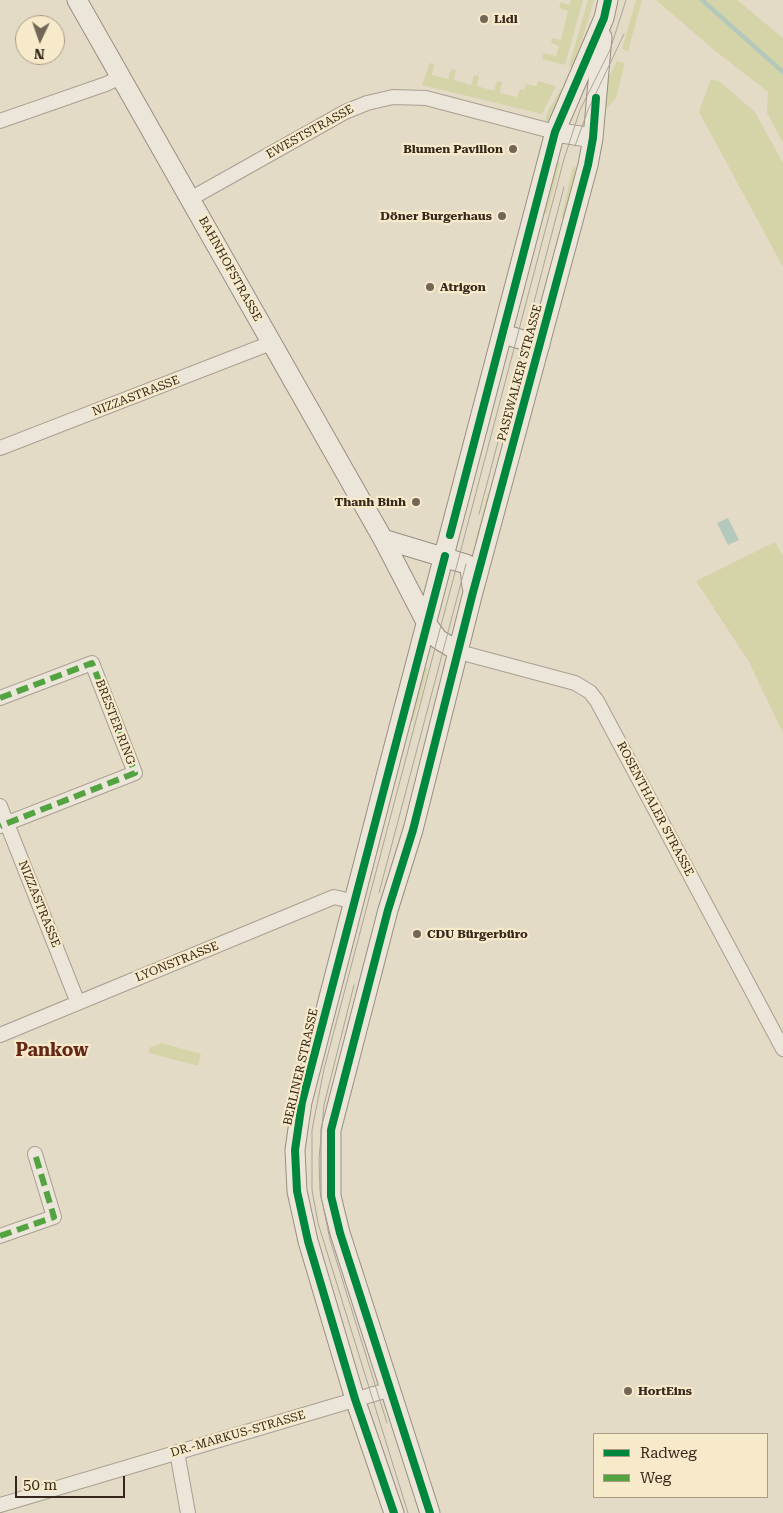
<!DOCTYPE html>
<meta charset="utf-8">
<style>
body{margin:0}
#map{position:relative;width:783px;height:1513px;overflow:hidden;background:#e4dbc7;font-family:"Roboto Serif",serif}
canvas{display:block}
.legend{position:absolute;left:593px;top:1433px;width:175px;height:65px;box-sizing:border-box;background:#f7eacb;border:1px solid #aa9c84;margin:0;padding:6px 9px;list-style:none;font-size:15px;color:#36271a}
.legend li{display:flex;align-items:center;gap:10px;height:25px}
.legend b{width:25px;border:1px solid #aa9c84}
.north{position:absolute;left:15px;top:15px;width:50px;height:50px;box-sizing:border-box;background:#f7eacb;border:1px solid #aa9c84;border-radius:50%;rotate:183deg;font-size:14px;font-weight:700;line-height:20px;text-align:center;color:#36271a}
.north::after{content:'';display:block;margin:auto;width:18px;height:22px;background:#736657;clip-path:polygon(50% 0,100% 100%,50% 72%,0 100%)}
.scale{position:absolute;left:15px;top:1476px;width:110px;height:22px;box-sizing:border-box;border:2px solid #36271a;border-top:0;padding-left:6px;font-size:15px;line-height:18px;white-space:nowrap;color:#36271a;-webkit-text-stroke:4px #f7eacb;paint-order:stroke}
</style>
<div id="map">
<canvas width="783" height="1513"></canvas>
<ul class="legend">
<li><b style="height:6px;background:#00873e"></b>Radweg</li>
<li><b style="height:6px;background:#53a340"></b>Weg</li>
</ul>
<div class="north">N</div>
<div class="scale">50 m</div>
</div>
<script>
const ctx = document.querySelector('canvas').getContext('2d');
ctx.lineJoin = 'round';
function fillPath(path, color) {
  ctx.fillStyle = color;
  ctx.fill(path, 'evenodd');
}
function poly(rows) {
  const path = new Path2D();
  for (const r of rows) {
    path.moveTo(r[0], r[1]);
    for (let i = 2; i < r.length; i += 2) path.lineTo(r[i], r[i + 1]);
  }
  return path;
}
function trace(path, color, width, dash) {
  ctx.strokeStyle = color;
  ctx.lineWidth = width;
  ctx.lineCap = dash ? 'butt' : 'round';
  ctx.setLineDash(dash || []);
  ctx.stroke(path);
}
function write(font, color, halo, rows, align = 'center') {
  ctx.font = font + ' "Roboto Serif",serif';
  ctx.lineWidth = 4.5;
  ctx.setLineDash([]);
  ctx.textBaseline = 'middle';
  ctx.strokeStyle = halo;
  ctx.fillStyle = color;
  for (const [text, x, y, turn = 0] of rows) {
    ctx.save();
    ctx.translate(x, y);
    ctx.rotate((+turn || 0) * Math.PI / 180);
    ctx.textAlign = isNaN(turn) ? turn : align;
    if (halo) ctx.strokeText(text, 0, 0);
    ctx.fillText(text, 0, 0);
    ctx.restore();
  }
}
const green = poly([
 [571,0,583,0,565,65,542,59,543,53,556,56,559,46,551,43,552,38,561,40,568,11,559,8,561,2,570,5],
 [588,0,594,0,574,67,569,66],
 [636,0,642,0,628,51,622,49],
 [656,0,737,0,783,38,783,143,767,113,768,92,714,50],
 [617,61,625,63,616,98,606,109,602,108,603,89],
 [430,63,434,64,432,75,448,79,451,69,456,70,454,80,471,85,474,75,479,76,477,86,494,91,497,81,502,82,500,93,517,97,520,89,524,90,526,84,536,86,538,81,556,86,542,114,422,85],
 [711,79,719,81,755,112,783,163,783,267,699,112],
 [561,89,565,92,551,120,545,121,548,111],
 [554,162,560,163,547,214,543,213],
 [573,167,580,168,564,218,561,218],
 [488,492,491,493,481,544,475,542],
 [775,542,783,556,783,733,749,662,696,581],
 [421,666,428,668,413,722,410,721],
 [162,1043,201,1054,198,1066,149,1053,149,1048]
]);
const water = poly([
 [728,518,739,540,728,545,717,523]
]);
const stream = poly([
 [702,0,783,72]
]);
const minor = poly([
 [0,121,106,84,121,77],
 [190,199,345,112,367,103,393,97,426,98,555,132],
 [0,448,271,343],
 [459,652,575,683,590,692,597,701,783,1049],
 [0,698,92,663,135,773,0,826],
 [0,806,78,1003],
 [0,1035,334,897,355,902],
 [0,1236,54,1217,35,1154],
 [177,1452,188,1513],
 [0,1505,391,1389]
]);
const secondary = poly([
 [77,0,383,539,427,624,438,639,459,652],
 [555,132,593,138],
 [503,334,540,345],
 [383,539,466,564,470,568,472,587],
 [394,1513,355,1399,308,1241,297,1191,295,1150,298,1129,302,1102,387,773,555,132,604,18,608,0],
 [430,1513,340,1233,331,1196,331,1130,388,910,413,830,472,596,588,165,593,138,602,37]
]);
const tram = poly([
 [575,146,588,110,624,34],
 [528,325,564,187],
 [479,514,521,354],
 [379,893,466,564],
 [354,985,324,1105,319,1159,320,1191,330,1240,387,1423],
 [408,1513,318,1223,312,1190,312,1130,324,1069,564,159,580,110,610,50,626,0]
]);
const quiet = poly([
 [0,698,92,663,135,773,0,826],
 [0,1236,54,1217,35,1154]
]);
const cycleway = poly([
 [450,535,555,132,604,18,608,0],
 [394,1513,355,1399,308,1241,297,1191,295,1150,302,1102,445,556],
 [430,1513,340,1233,331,1196,331,1130,388,910,413,830,472,596,588,165,593,138,596,98]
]);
const markers = [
 [484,19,5,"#736657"],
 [513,149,5,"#736657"],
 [502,216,5,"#736657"],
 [430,287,5,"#736657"],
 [416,502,5,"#736657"],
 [417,934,5,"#736657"],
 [628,1391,5,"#736657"]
];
const poiNames = [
 ["Lidl",494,19],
 ["Blumen Pavillon",503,149,"right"],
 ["Döner Burgerhaus",492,216,"right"],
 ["Atrigon",440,287],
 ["Thanh Binh",406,502,"right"],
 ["CDU Bürgerbüro",427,934],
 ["HortEins",638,1391]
];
const streetNames = [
 ["EWESTSTRASSE",310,132,-29],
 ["BAHNHOFSTRASSE",230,269,61],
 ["PASEWALKER STRASSE",520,373,-75],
 ["NIZZASTRASSE",136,396,-21],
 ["BRESTER RING",115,722,69],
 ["ROSENTHALER STRASSE",655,809,62],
 ["NIZZASTRASSE",39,904,68],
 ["LYONSTRASSE",177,962,-22],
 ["BERLINER STRASSE",301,1067,-77],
 ["DR.-MARKUS-STRASSE",238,1434,-16]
];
const districtNames = [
 ["Pankow",52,1051]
];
fillPath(green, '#d4d4a8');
fillPath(water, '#b4c8bc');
trace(stream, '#b4c8bc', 4.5);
trace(minor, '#a89f91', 16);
trace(secondary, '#988f81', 21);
trace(minor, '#ebe5da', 14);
trace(secondary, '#ebe5da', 19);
trace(tram, '#aaa59a', 1);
trace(quiet, '#53a340', 6, [12, 6]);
trace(cycleway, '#00873e', 8);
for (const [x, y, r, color] of markers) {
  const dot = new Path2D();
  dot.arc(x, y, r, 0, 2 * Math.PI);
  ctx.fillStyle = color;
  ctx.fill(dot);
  trace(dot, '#f7eacb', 2);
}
write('bold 12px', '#36271a', '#f7eacb', poiNames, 'left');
write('12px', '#36271a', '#f7eacb', streetNames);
write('bold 18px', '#652717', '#f7eacb', districtNames);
</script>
